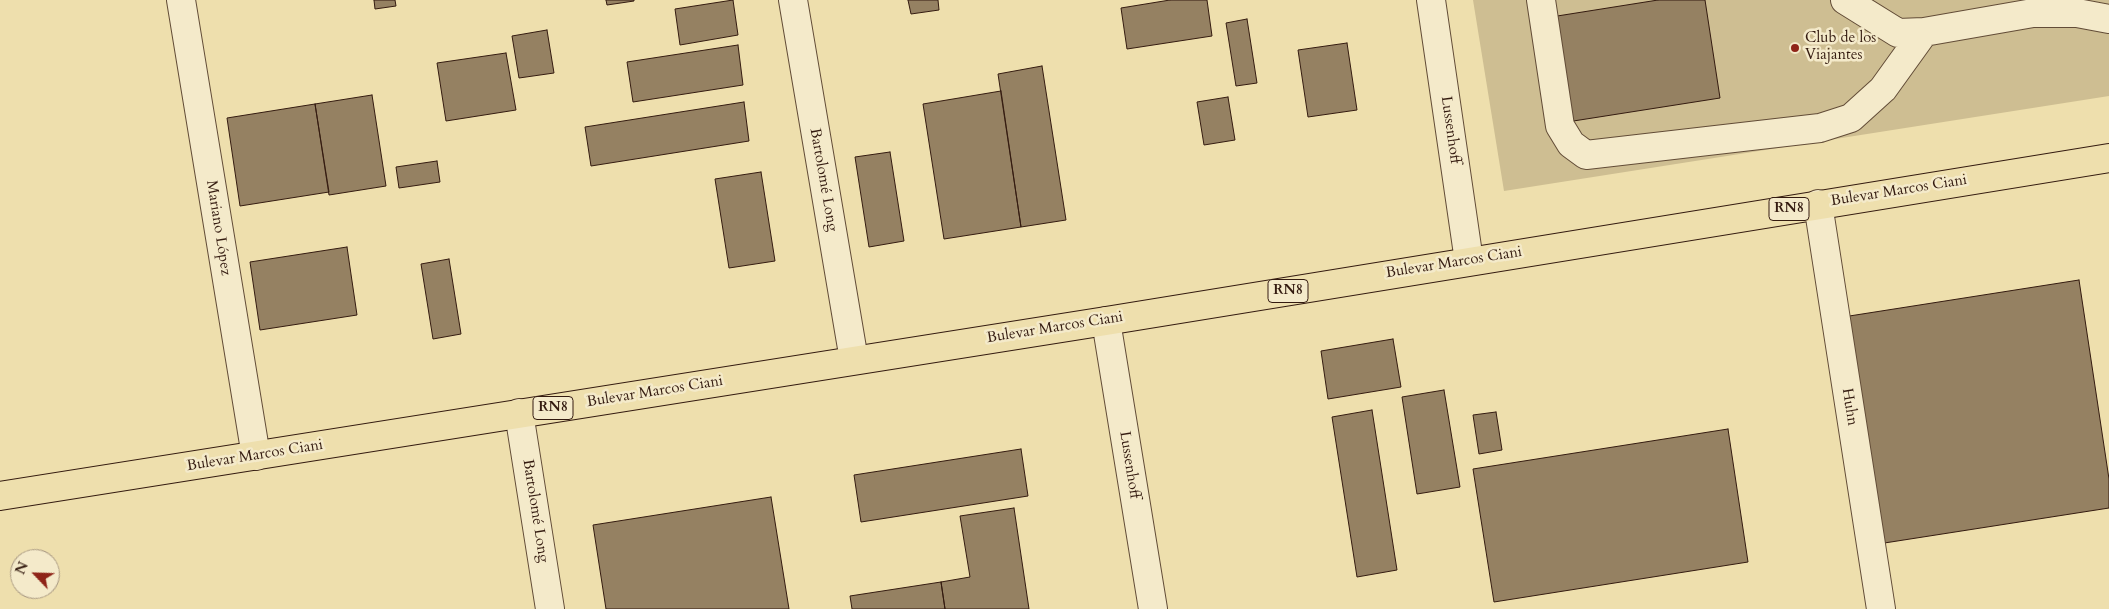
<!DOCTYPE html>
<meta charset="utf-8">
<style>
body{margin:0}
#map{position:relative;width:2109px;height:609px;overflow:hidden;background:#eedfad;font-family:Cardo,serif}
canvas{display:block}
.north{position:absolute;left:10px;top:549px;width:50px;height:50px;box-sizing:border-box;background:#f4eaca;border:1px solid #a79780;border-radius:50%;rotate:294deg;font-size:14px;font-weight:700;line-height:20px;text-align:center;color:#341b10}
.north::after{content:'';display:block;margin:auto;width:18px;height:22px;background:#8f2418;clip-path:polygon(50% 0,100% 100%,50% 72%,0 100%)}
</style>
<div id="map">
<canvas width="2109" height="609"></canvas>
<div class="north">N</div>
</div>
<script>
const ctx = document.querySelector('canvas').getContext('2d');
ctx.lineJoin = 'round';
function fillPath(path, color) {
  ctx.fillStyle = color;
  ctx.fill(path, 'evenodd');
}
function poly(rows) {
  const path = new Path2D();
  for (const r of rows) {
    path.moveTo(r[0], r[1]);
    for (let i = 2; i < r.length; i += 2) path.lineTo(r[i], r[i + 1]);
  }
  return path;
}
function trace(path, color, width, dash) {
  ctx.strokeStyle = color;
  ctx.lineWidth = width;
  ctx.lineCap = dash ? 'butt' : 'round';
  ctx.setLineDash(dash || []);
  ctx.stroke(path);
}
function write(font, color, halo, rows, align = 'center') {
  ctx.font = font + ' Cardo,serif';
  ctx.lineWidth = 5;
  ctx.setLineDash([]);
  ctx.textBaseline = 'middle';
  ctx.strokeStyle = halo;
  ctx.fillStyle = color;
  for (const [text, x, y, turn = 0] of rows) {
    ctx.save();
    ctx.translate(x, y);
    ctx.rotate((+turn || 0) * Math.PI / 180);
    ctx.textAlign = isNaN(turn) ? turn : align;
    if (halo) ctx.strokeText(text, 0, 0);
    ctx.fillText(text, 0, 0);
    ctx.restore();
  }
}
const green = poly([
 [1473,0,2109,0,2109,96,1504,191]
]);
const building = poly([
 [374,0,395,0,396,6,375,9,374,0],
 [606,0,634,0,634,1,607,5,606,0],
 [733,0,738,35,680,45,675,9,733,0],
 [908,0,938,0,939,10,911,14,908,0],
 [1170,0,1207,0,1212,36,1127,49,1121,8,1170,0],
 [1658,0,1705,0,1720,98,1567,122,1551,17,1658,0],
 [1247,19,1257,83,1236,86,1226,23,1247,19],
 [547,30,554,73,519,78,512,36,547,30],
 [1347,43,1357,110,1308,117,1298,50,1347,43],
 [738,45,743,85,633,102,627,62,738,45],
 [506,53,516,110,446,121,437,63,506,53],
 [1042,66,1066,220,1021,227,998,74,1042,66],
 [1001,91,1021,227,944,239,923,104,1001,91],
 [372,95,386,186,329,195,315,104,372,95],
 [1228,97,1235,140,1204,145,1197,102,1228,97],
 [744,102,749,141,591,166,585,127,744,102],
 [315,104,329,192,240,206,227,118,315,104],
 [890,152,904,241,869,247,855,157,890,152],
 [437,161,440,182,399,188,396,167,437,161],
 [761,172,775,261,729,268,715,179,761,172],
 [347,247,357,315,260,330,250,262,347,247],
 [449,259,461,334,433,339,421,264,449,259],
 [2079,280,2109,479,2109,508,1878,544,1843,317,2079,280],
 [1393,339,1401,387,1328,399,1321,351,1393,339],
 [1444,390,1460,487,1417,494,1402,397,1444,390],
 [1372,410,1397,570,1357,577,1332,417,1372,410],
 [1496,412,1502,450,1479,454,1473,415,1496,412],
 [1728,429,1748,562,1494,602,1473,469,1728,429],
 [1021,449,1028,496,861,522,854,475,1021,449],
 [771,497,789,609,606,609,593,525,771,497],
 [1014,508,1029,609,945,609,941,582,970,577,960,516,1014,508],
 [941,582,945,609,852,609,850,596,941,582]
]);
const minor = poly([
 [181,0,256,456],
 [793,0,854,360],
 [1431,0,1469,261],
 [1541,0,1560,126,1571,144,1586,155,1820,128,1851,118,1883,89,1924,32],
 [1845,0,1898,33,1924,32,2033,13,2077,13,2109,19],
 [1818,204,1881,609],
 [1106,321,1153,609],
 [519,413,550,609]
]);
const highway = poly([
 [0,496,1106,321,2109,158]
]);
const markers = [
 [1795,48,5,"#8f2418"]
];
const shields = [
 [1789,209,40],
 [1288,291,40],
 [553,408,40]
];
const shieldNames = [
 ["RN8",1789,209],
 ["RN8",1288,291],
 ["RN8",553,408]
];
const poiNames = [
 ["Club de los",1805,39],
 ["Viajantes",1805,56]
];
const streetNames = [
 ["Lussenhoff",1450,130,82],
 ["Bartolomé Long",823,180,80],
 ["Bulevar Marcos Ciani",1899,191,-9],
 ["Mariano López",218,228,81],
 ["Bulevar Marcos Ciani",1454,263,-9],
 ["Bulevar Marcos Ciani",1055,328,-9],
 ["Bulevar Marcos Ciani",655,392,-9],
 ["Huhn",1849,407,81],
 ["Bulevar Marcos Ciani",255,456,-9],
 ["Lussenhoff",1129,465,81],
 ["Bartolomé Long",535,511,81]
];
fillPath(green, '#cebe92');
fillPath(building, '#958162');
trace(building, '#341b10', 1);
trace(minor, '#624c37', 30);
trace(highway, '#341b10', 30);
trace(minor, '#f4eaca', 28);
trace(highway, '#eedfad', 28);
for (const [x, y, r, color] of markers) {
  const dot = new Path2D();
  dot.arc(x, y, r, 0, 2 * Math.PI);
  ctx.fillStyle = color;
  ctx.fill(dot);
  trace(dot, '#f4eaca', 2);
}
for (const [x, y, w] of shields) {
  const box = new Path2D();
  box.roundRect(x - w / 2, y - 11.5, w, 23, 4);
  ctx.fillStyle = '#f4eaca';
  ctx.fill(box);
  trace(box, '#341b10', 1);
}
write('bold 14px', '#341b10', null, shieldNames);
write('15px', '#341b10', '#f4eaca', poiNames, 'left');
write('15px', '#341b10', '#f4eaca', streetNames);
</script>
